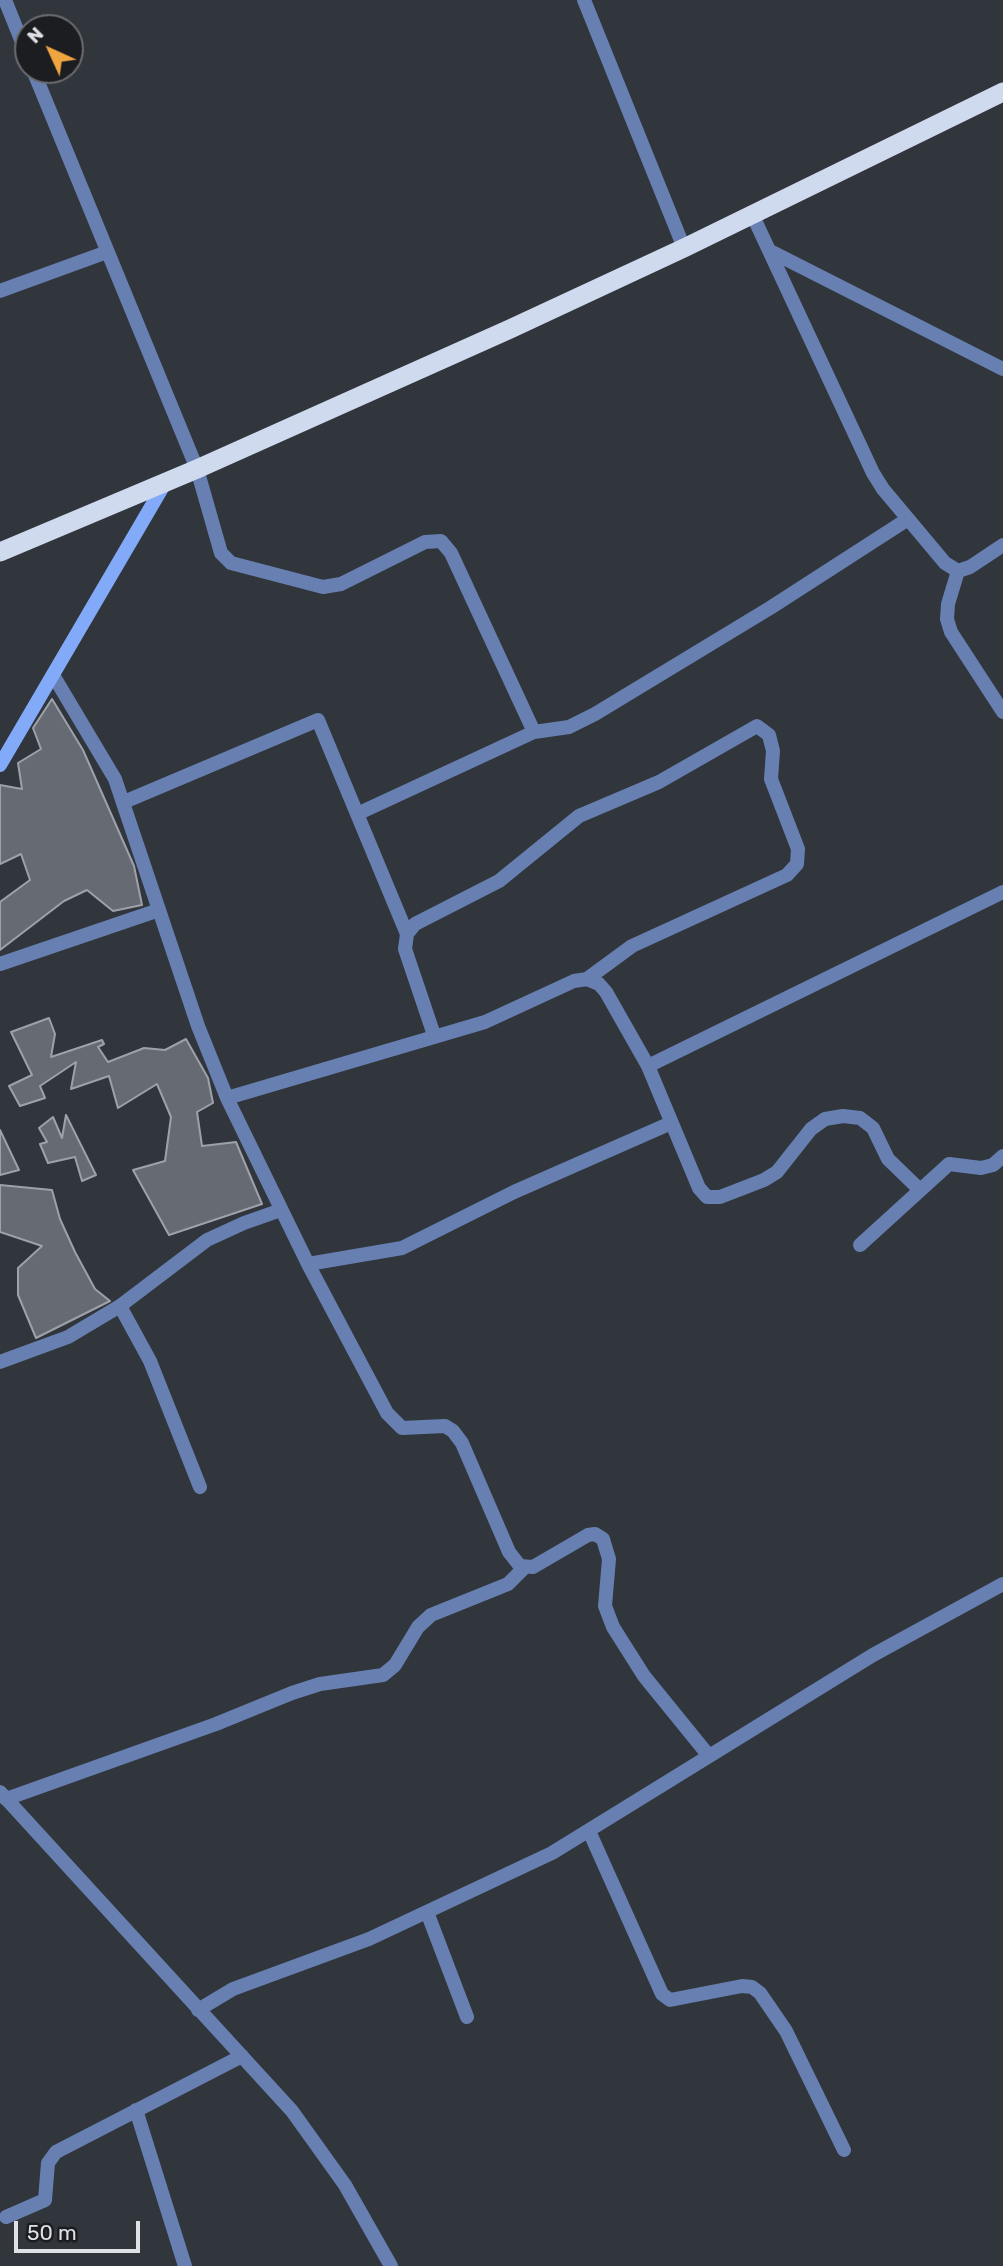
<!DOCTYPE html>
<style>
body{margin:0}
#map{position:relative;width:1003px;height:2266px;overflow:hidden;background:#31353c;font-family:Rubik,sans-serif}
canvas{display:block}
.north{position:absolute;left:14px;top:14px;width:70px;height:70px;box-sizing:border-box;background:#1b1d20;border:2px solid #696b6f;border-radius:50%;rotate:315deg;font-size:19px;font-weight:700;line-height:28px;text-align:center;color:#dfe1e6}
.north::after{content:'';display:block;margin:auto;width:24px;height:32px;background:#f1a540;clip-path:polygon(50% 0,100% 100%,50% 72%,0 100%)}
.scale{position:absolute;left:14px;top:2221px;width:126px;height:32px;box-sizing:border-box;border:4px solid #dfe1e6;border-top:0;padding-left:9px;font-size:21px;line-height:24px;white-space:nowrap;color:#dfe1e6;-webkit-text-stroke:5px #1b1d20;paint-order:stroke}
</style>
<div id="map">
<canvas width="1003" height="2266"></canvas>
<div class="north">N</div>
<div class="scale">50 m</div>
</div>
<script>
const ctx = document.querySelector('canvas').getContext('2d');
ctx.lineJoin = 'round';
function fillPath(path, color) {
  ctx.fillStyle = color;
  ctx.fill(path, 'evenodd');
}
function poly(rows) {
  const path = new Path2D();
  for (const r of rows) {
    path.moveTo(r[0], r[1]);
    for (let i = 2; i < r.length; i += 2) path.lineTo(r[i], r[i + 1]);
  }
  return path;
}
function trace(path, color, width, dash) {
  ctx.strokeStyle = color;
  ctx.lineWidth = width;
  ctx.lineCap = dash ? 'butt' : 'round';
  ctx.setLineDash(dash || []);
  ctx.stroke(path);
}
const building = poly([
 [52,699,83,750,134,866,142,905,113,911,87,890,64,901,0,950,0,902,30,880,21,854,0,864,0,785,22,789,18,763,41,749,33,728,52,699],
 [49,1018,55,1034,51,1057,102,1040,104,1044,98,1047,108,1062,144,1048,165,1050,186,1039,208,1078,213,1103,197,1112,202,1146,236,1142,262,1204,169,1235,133,1170,165,1161,171,1117,157,1084,118,1108,109,1076,71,1089,76,1062,40,1086,45,1098,20,1106,9,1086,32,1075,11,1032,49,1018],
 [66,1115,96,1175,82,1181,75,1157,48,1163,40,1144,47,1142,39,1128,53,1117,62,1138,66,1115],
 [0,1130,19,1170,0,1175,0,1130],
 [0,1185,52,1190,60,1219,75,1252,95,1289,110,1301,36,1338,18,1295,18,1268,42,1246,0,1232,0,1185]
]);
const minor = poly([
 [5,0,28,57],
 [584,0,684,248],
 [33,70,197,469,221,553,231,563,323,587,341,584,425,542,441,541,451,553,534,732],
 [752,214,873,473,883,489,945,563,958,571,970,567,1003,545],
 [772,252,1003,369],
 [0,291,107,252],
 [958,571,948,604,947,619,951,632,1003,712],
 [53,675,115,779,198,1026,227,1098,308,1264,387,1413,402,1428,445,1426,453,1431,462,1443,509,1552,520,1566,533,1567,588,1535,595,1534,603,1539,609,1559,605,1606,613,1627,644,1676,709,1756],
 [124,802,318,720,407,934],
 [357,814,534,732,569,727,595,714,770,608,908,519],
 [0,964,159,910],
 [434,1035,405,949,407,934,415,924,499,881,579,816,659,782,757,726,769,735,773,751,771,779,798,849,797,864,787,875,632,946,587,979],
 [648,1066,1003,892],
 [227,1098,485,1022,574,981,587,979,599,984,606,992,648,1066,699,1188,707,1197,720,1197,764,1180,777,1172,811,1129,825,1119,843,1116,860,1118,873,1128,888,1159,919,1189],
 [860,1245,949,1164,981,1168,993,1165,1003,1156],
 [308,1264,402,1248,514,1192,671,1123],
 [120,1306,150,1361,200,1487],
 [0,1362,68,1337,120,1306,207,1240,244,1223,281,1210],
 [0,1792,292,2111,345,2185,391,2266],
 [6,1799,216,1724,292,1693,320,1684,383,1675,395,1665,418,1627,431,1615,508,1584,524,1568],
 [589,1831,662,1994,670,2000,742,1986,752,1987,760,1993,786,2031,844,2150],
 [427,1912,467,2017],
 [198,2010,233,1989,369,1939,552,1853,873,1655,1003,1584],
 [136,2110,185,2266],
 [6,2217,45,2200,48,2163,56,2152,242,2056]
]);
const secondary = poly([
 [0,765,165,483]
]);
const trunk = poly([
 [0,552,197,469,510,329,684,248,1003,92]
]);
fillPath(building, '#666a72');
trace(building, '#9da1a9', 2);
trace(minor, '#6780b1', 14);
trace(secondary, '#82aaf8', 14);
trace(trunk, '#d0daef', 19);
</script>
